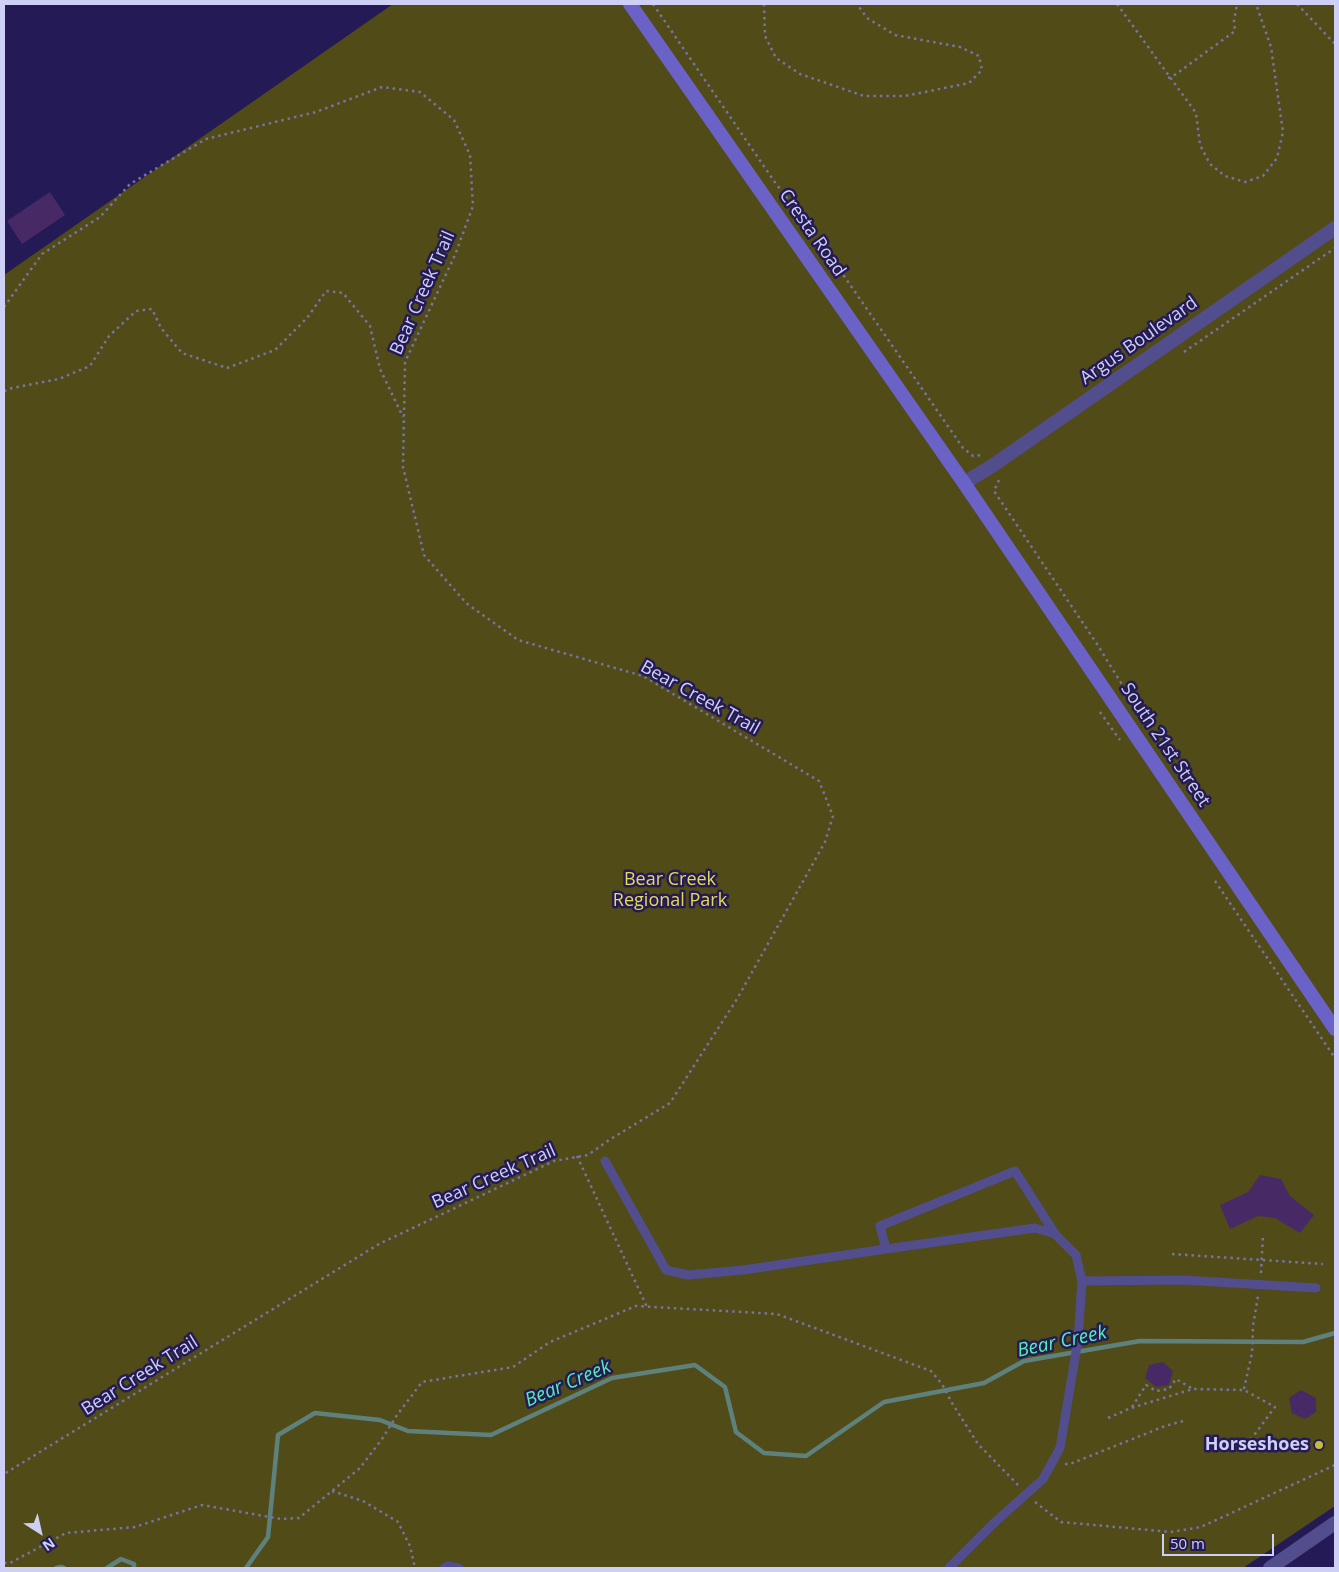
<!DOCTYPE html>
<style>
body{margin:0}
#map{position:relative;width:1339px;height:1572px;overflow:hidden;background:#241b56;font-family:"Open Sans",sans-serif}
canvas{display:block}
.frame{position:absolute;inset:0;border:5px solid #cecff4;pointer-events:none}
.north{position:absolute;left:15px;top:1507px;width:50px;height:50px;-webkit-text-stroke:4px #241b56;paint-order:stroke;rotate:145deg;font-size:14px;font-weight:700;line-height:20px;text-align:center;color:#cecff4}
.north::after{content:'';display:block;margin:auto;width:18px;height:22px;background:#cecff4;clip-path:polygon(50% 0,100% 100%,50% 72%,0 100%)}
.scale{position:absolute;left:1162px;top:1534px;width:112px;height:22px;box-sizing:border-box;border:2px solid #cecff4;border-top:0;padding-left:6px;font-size:15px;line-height:18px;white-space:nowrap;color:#cecff4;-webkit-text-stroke:4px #241b56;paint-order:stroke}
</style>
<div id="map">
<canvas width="1339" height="1572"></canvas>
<div class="frame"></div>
<div class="north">N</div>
<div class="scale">50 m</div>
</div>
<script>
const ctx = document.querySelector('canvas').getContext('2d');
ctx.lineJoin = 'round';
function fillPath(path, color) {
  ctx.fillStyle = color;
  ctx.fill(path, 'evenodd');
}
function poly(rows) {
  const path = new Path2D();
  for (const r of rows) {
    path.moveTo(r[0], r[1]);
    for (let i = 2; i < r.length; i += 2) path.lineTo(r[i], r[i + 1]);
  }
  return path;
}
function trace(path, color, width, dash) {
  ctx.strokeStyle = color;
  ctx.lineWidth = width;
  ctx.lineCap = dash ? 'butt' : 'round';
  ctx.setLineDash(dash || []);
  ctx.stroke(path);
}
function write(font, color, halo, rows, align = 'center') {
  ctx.font = font + ' "Open Sans",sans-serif';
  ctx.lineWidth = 5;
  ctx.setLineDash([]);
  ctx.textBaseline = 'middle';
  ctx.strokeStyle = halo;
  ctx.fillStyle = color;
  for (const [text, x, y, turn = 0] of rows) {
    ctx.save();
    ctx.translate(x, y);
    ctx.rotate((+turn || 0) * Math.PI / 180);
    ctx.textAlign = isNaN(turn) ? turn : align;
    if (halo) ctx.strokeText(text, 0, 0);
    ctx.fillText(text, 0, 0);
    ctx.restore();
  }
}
const green = poly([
 [393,4,1335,4,1335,1506,1243,1568,4,1568,4,275]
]);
const stream = poly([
 [56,1568,61,1567,64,1568],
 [107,1568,121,1559,134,1564,134,1568],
 [246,1568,268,1537,278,1435,315,1413,380,1420,408,1431,491,1435,612,1378,695,1365,725,1387,736,1432,764,1453,806,1456,884,1402,984,1383,1024,1361,1140,1341,1303,1342,1335,1333]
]);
const building = poly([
 [50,192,65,215,22,244,7,221],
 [1260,1175,1281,1179,1290,1196,1314,1215,1300,1233,1275,1218,1258,1216,1230,1229,1220,1205,1248,1192],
 [1163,1362,1173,1371,1169,1385,1156,1387,1145,1378,1149,1365],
 [1301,1390,1316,1398,1316,1412,1305,1419,1292,1413,1289,1398]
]);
const path = poly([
 [653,4,774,181,824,247,963,448,973,456,982,455],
 [764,4,765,36,776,58,800,74,864,96,905,96,969,83,982,70,979,56,960,47,895,35,867,18,857,4],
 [1117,4,1196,113,1200,145,1210,164,1225,176,1245,182,1263,176,1277,158,1283,132,1271,47,1256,4],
 [1297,4,1335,44],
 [1168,78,1172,77,1235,31,1234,21,1237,4],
 [4,307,42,254,100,217,130,184,206,139,316,112,382,87,420,92,454,120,470,155,473,206,455,255,405,362,403,467,424,555,466,603,518,640,643,676,819,781,833,816,825,842,737,999,670,1103,609,1140,588,1155,554,1161,379,1244,4,1474],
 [1184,352,1335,248],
 [4,391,12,388,59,379,90,366,109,336,136,311,152,309,161,328,182,353,227,368,275,350,307,318,326,291,343,293,370,326,380,369,403,417],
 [999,480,994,491,1097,644,1147,725],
 [1100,712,1120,740],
 [1215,881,1335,1058],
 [577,1156,647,1307],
 [1172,1254,1323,1264],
 [1261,1273,1263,1235],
 [1244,1389,1252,1353,1253,1326,1258,1296],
 [1132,1407,1146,1385,1156,1391,1169,1389,1176,1379,1193,1389],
 [1108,1418,1131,1408,1193,1389,1244,1390,1275,1407,1252,1438,1237,1442,1232,1451],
 [1065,1464,1070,1464,1165,1426,1187,1420],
 [332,1491,363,1501,398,1522,410,1546,415,1568],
 [1035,1502,1061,1522,1171,1532,1201,1527,1335,1465],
 [4,1563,10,1563,66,1533,135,1527,202,1505,281,1519,299,1518,360,1468,382,1439,397,1415,422,1382,513,1367,550,1342,636,1306,777,1314,931,1371,942,1384,952,1403,978,1444,1019,1486]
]);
const service = poly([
 [605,1161,666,1270,688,1275,743,1270,886,1249,1035,1228,1055,1234,1015,1171,880,1226,886,1249],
 [1082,1281,1183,1280,1316,1288],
 [444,1568,448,1566,459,1568],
 [949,1568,994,1523,1043,1479,1060,1448,1078,1340,1082,1281,1076,1255,1055,1234]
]);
const minor = poly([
 [964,483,992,466,1335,228]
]);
const tertiary = poly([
 [1270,1568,1335,1523]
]);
const secondary = poly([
 [630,4,964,483,1335,1029]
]);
const markers = [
 [1319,1445,5,"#c7bb3c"]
];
const streetNames = [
 ["Cresta Road",812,233,55],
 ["Bear Creek Trail",423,293,-66],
 ["Argus Boulevard",1139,341,-35],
 ["Bear Creek Trail",700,698,29],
 ["South 21st Street",1165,745,56],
 ["Bear Creek Trail",494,1177,-24],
 ["Bear Creek Trail",140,1376,-32]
];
const parkNames = [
 ["Bear Creek",670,880],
 ["Regional Park",670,901]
];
const poiNames = [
 ["Horseshoes",1309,1445]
];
const waterNames = [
 ["Bear Creek",1062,1342,-12],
 ["Bear Creek",568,1384,-23]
];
fillPath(green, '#504b17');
trace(stream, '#5f817e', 4.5);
fillPath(building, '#472a65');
trace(path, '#7773a3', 2.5, [2.5, 4]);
trace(service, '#524e8d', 9);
trace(minor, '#524e8d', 14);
trace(tertiary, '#524e8d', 14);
trace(secondary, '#6a62c6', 14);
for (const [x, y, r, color] of markers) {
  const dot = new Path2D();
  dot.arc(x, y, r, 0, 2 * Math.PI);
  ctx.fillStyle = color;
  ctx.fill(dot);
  trace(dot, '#241b56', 2);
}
write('18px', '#cecff4', '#241b56', streetNames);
write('18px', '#e7db54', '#241b56', parkNames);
write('bold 18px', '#cecff4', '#241b56', poiNames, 'right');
write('italic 19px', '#55edb3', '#241b56', waterNames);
</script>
